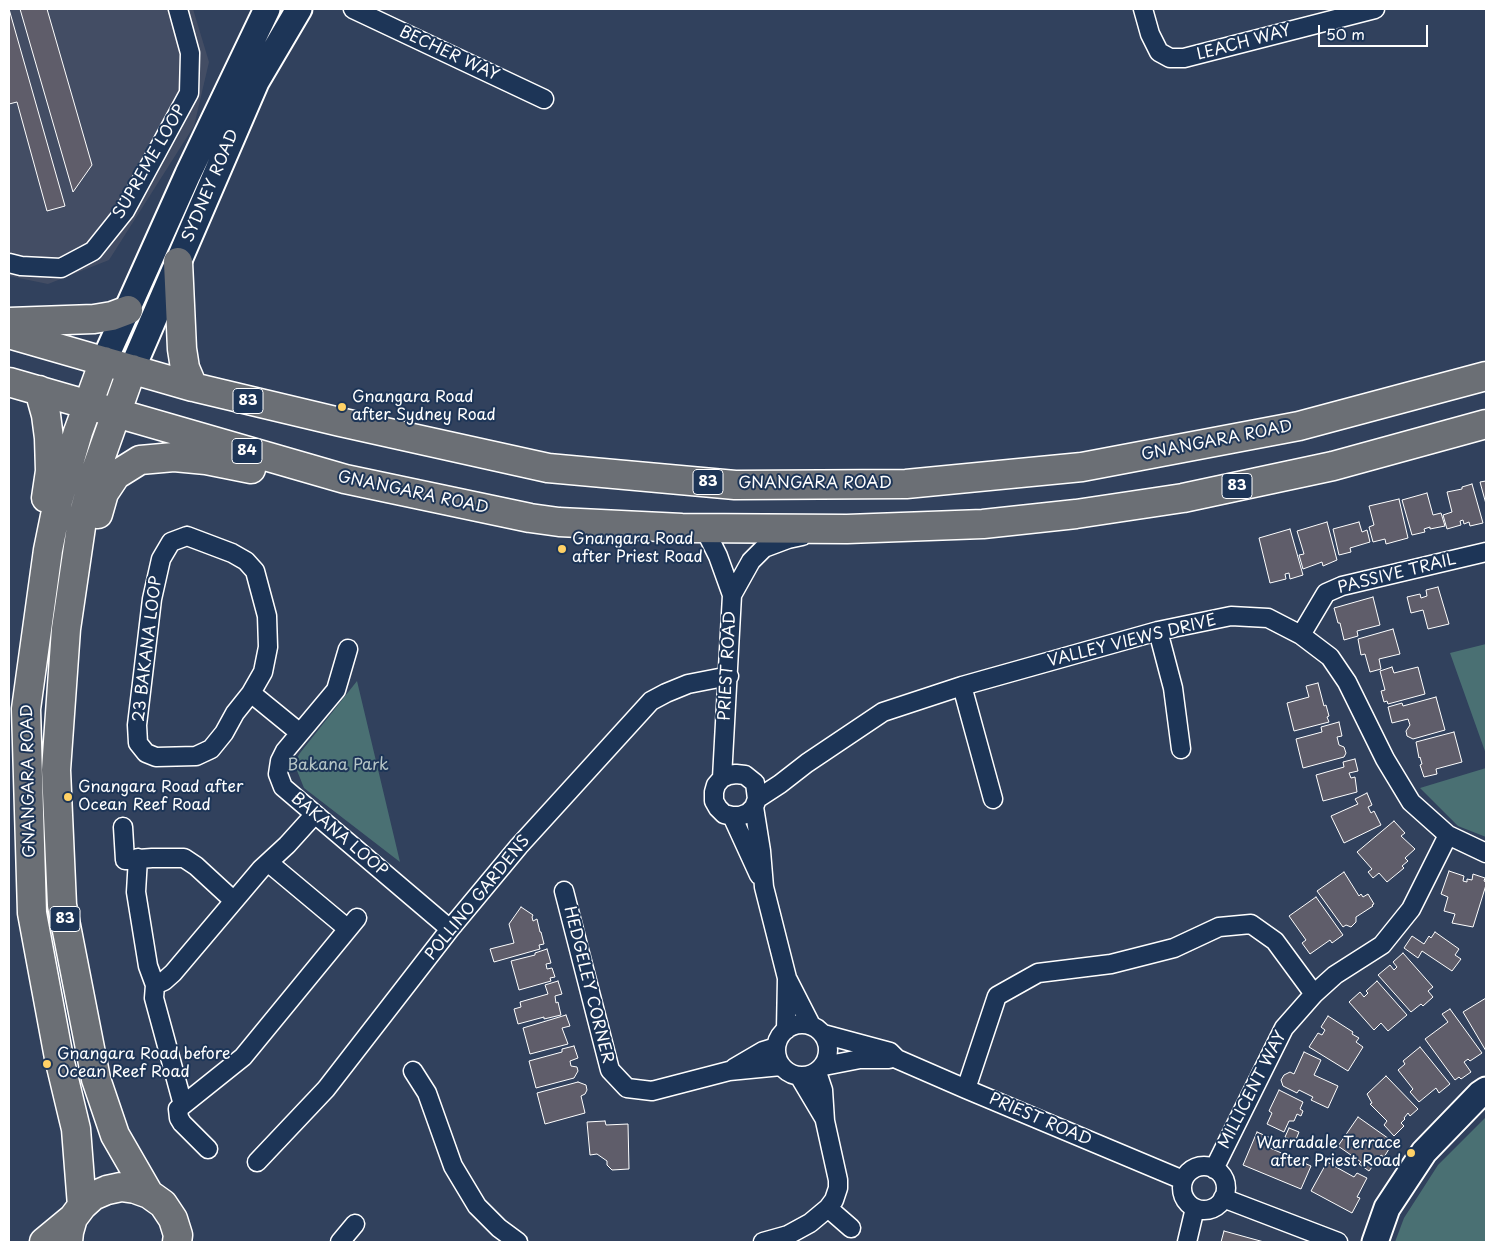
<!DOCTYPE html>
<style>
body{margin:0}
#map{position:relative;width:1495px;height:1251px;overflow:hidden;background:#31415d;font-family:"Playpen Sans",sans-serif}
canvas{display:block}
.frame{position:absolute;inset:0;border:10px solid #fff;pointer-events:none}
.scale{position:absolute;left:1318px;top:25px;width:110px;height:22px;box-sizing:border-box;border:2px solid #fff;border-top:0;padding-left:6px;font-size:15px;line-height:18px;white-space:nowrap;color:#fff;-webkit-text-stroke:4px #1d3557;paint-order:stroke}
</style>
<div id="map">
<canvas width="1495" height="1251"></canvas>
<div class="frame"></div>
<div class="scale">50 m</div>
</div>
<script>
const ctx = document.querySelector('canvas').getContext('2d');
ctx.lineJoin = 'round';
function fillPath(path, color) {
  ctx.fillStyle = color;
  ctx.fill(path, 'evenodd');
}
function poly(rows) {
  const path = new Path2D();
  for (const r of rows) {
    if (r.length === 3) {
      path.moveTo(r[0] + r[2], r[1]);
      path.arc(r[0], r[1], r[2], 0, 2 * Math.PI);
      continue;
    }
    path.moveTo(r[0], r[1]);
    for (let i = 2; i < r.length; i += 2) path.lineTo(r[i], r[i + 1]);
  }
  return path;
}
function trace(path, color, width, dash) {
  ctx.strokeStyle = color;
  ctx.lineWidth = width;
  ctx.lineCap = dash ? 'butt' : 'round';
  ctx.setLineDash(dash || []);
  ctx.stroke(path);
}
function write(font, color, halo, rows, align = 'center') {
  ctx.font = font + ' "Playpen Sans",sans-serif';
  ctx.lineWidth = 4;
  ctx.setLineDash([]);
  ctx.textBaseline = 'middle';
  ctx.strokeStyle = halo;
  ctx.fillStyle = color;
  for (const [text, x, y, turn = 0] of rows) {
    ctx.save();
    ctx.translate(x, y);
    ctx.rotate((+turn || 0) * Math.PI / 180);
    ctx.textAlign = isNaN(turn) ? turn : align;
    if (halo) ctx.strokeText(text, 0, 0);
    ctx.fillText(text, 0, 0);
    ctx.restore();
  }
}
const built = poly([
 [9,9,193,9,209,62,194,126,109,260,48,284,9,276]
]);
const green = poly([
 [1486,644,1486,754,1450,653],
 [357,681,400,862,304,788,294,763,300,753],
 [1486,768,1486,837,1458,826,1420,788],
 [1486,1117,1486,1242,1395,1242,1404,1218,1438,1165]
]);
const building = poly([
 [9,9,65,206,47,211,17,102,9,104,9,9],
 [20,9,47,9,92,165,73,192,20,9],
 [1486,481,1486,504,1480,482,1486,481],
 [1472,484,1483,523,1470,526,1469,522,1464,524,1463,520,1460,521,1461,525,1447,529,1443,515,1452,512,1447,492,1462,489,1462,487,1472,484],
 [1427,493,1433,515,1441,513,1445,526,1430,529,1430,527,1424,529,1425,532,1412,535,1402,500,1427,493],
 [1399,499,1408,538,1386,544,1385,539,1373,542,1369,527,1374,525,1369,506,1399,499],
 [1327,522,1337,560,1323,566,1322,562,1303,569,1299,555,1304,554,1297,531,1327,522],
 [1359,522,1362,532,1367,530,1370,542,1350,548,1351,552,1339,555,1333,529,1359,522],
 [1290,529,1303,575,1290,579,1289,573,1285,574,1286,579,1270,583,1259,538,1290,529],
 [1438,587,1449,624,1428,629,1423,610,1411,613,1407,597,1420,594,1421,598,1427,596,1426,590,1438,587],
 [1373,597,1380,625,1357,631,1358,636,1344,640,1340,623,1338,623,1334,608,1373,597],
 [1393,629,1400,654,1379,659,1381,669,1370,672,1365,654,1361,655,1358,639,1393,629],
 [1392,667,1394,673,1418,667,1425,694,1388,704,1387,701,1384,702,1381,691,1385,690,1380,671,1392,667],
 [1318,683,1324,706,1326,705,1329,716,1327,717,1329,722,1294,731,1287,703,1309,697,1306,686,1318,683],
 [1436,697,1445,730,1413,739,1407,736,1406,731,1410,725,1408,719,1392,723,1388,707,1402,703,1403,706,1436,697],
 [1339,722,1342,736,1337,737,1339,745,1344,747,1346,753,1344,757,1303,768,1296,739,1322,732,1321,727,1339,722],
 [1454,732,1462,762,1436,769,1437,774,1424,777,1420,765,1422,764,1420,757,1419,758,1416,742,1454,732],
 [1355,759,1358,771,1349,773,1351,778,1355,777,1357,792,1323,801,1316,775,1344,767,1343,762,1355,759],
 [1367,793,1372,805,1368,807,1371,813,1374,811,1381,825,1344,843,1331,816,1358,804,1355,799,1367,793],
 [1394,821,1405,833,1401,836,1415,849,1405,858,1408,861,1402,866,1404,868,1387,882,1379,873,1373,878,1368,872,1372,869,1357,852,1394,821],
 [1449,871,1464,876,1463,881,1467,882,1467,879,1472,880,1473,874,1485,878,1484,881,1486,882,1486,885,1473,927,1452,923,1455,914,1444,911,1448,897,1441,894,1449,871],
 [1344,872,1359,896,1361,894,1363,897,1368,894,1374,904,1372,905,1373,906,1356,917,1356,922,1351,927,1346,925,1343,927,1317,891,1344,872],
 [1316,897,1343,935,1332,943,1330,940,1310,954,1302,943,1306,940,1289,916,1316,897],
 [521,907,533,915,532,917,533,921,537,919,540,932,541,932,544,944,539,945,540,949,494,962,490,949,514,943,509,924,521,907],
 [1435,932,1459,949,1455,955,1461,959,1452,971,1422,951,1418,958,1404,948,1412,936,1424,944,1429,936,1431,938,1435,932],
 [547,949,551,963,546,964,547,969,552,968,555,977,550,978,551,981,519,990,511,961,535,955,535,953,547,949],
 [1403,953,1433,987,1428,991,1433,997,1423,1006,1421,1004,1411,1012,1378,975,1390,965,1394,970,1397,967,1393,962,1403,953],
 [558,981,562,994,555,996,556,1003,558,1002,561,1015,544,1019,544,1017,518,1024,514,1009,521,1007,520,1002,548,994,545,985,558,981],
 [1377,981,1407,1015,1388,1031,1381,1023,1374,1030,1349,1002,1360,992,1364,997,1368,993,1366,991,1377,981],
 [1486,998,1486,1051,1463,1012,1486,998],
 [1450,1009,1482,1053,1470,1061,1468,1059,1464,1062,1471,1072,1461,1079,1459,1077,1455,1080,1425,1039,1448,1022,1442,1014,1450,1009],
 [566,1015,570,1026,562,1028,568,1044,530,1054,523,1028,566,1015],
 [1328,1016,1353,1032,1352,1034,1359,1038,1356,1042,1363,1047,1348,1071,1309,1047,1318,1033,1322,1035,1325,1030,1321,1027,1328,1016],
 [574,1046,578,1058,570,1061,571,1066,577,1067,578,1071,574,1078,536,1088,529,1061,562,1052,562,1049,574,1046],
 [1420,1047,1450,1084,1439,1093,1436,1088,1419,1102,1410,1092,1413,1089,1398,1070,1405,1064,1403,1061,1420,1047],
 [1304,1052,1321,1060,1314,1075,1338,1086,1328,1108,1311,1100,1313,1097,1299,1090,1297,1093,1283,1086,1281,1080,1284,1075,1290,1072,1294,1074,1304,1052],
 [1386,1076,1418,1109,1410,1116,1408,1113,1404,1118,1405,1119,1401,1123,1404,1126,1394,1136,1384,1125,1387,1121,1370,1104,1372,1103,1367,1094,1386,1076],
 [578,1082,586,1085,587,1090,585,1094,581,1096,585,1113,545,1124,537,1093,578,1082],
 [1279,1090,1303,1102,1300,1109,1303,1111,1301,1116,1297,1114,1294,1121,1289,1121,1284,1132,1267,1124,1272,1113,1269,1111,1279,1090],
 [1358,1117,1392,1141,1387,1148,1389,1149,1384,1157,1381,1155,1369,1171,1359,1164,1361,1162,1338,1146,1358,1117],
 [605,1121,606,1125,628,1124,629,1169,612,1170,607,1165,607,1161,597,1154,590,1155,587,1122,605,1121],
 [1289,1128,1299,1132,1295,1142,1285,1137,1289,1128],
 [1257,1132,1273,1139,1270,1148,1311,1166,1301,1189,1243,1165,1257,1132],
 [1327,1162,1354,1177,1357,1173,1367,1178,1357,1197,1360,1198,1352,1213,1311,1191,1327,1162],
 [1224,1231,1264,1242,1221,1242,1224,1231]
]);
const street = poly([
 [353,9,544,99],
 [1143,9,1150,34,1159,52,1170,58,1184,58,1375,9],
 [9,263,21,266,61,268,93,251,125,211,189,93,190,53,178,9],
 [704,528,718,556,732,595,722,778],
 [187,536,232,553,246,561,255,571,267,616,268,647,263,672,251,693,235,713,224,733,211,749,196,756,156,757,146,753,138,743,137,725,152,599,161,559,171,542,187,536],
 [732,595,751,561,764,548,788,539,802,536],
 [1158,631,1173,688,1181,749],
 [1301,635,1326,593,1342,586,1486,552],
 [348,649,336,690,285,751,280,761,278,774,283,787,450,929],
 [962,686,993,799],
 [251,693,300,733],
 [736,774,745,775,755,783,757,799,754,807,748,813,740,816,732,816,724,814,718,808,714,801,714,792,716,785,722,778,729,775,736,774],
 [757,799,780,784,807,763,883,712,962,686,1158,631,1231,616,1268,618,1301,635,1330,657,1347,682,1385,759,1411,802,1448,835,1486,853],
 [754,807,761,851,764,887,787,978,786,1030],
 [732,816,759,875],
 [123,827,125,860,152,858,184,858,196,866,234,901],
 [138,858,136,892,148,966,155,985,154,998,183,1105],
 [269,863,348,929],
 [564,891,610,1070,627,1088,652,1091,729,1071,781,1066],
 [788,980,811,1025],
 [155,985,164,981,173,973,261,869,287,845,315,814],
 [802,1050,26],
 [823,1034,890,1052,897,1059,966,1089,1183,1180],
 [824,1066,860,1059,889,1059],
 [734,1068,763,1051,776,1047],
 [413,1071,427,1093,453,1166,477,1206,499,1228,518,1242],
 [799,1076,824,1118],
 [966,1089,997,996,1038,973,1111,964,1174,948,1219,927,1251,924,1275,941,1314,994],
 [208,1149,182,1123,179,1118,178,1109,243,1057,357,918],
 [257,1162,326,1089,450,929,519,846,651,701,666,693,688,684,729,676],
 [1204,1188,22],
 [1214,1169,1284,1028,1314,994,1335,975,1382,945,1411,909,1448,835],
 [1223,1198,1338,1242],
 [828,1208,851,1228],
 [340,1242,355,1224],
 [763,1242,788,1235,810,1223,828,1208,834,1200,838,1188,838,1180,825,1121,823,1090,817,1072],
 [1187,1242,1195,1208]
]);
const secondary = poly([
 [104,361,188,174,267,9],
 [132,369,256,82,299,9],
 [1375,1242,1387,1208,1424,1152,1480,1094,1486,1090]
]);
const primary = poly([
 [178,262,182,349,185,368,193,387],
 [9,322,94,319,112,316,128,310],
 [9,334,193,387,340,422,548,468,735,485,906,484,1082,467,1299,426,1486,376],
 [132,369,95,473,82,520,66,629,56,770,62,905,96,1079,115,1135,149,1194],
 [9,382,345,479,530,518,559,522,682,528,847,529,983,524,1076,514,1183,498,1333,466,1486,424],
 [39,390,46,415,49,438,50,471,46,498],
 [98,514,104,493,116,475,140,460,174,457,206,460,251,469],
 [82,1206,76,1129,59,1058,32,913,26,709,48,550,58,501,78,432,104,361],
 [44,1242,73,1218],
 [68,1242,69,1232,73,1218,82,1206,93,1196,107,1190,121,1187,135,1189,149,1194,163,1204,173,1219,178,1235,177,1242]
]);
const markers = [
 [342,407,5,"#ffd166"],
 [562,549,5,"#ffd166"],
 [68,797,5,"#ffd166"],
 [47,1064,5,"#ffd166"],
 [1411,1153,5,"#ffd166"]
];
const shields = [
 [248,401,30],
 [247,451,30],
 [708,482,30],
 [1237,486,30],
 [65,919,30]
];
const shieldNames = [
 ["83",248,401],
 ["84",247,451],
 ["83",708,482],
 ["83",1237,486],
 ["83",65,919]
];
const streetNames = [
 ["LEACH WAY",1244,43,-15],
 ["BECHER WAY",449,54,25],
 ["SUPREME LOOP",150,162,-60],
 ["SYDNEY ROAD",211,186,-67],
 ["GNANGARA ROAD",1217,441,-11],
 ["GNANGARA ROAD",815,484],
 ["GNANGARA ROAD",413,493,12],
 ["PASSIVE TRAIL",1397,574,-14],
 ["VALLEY VIEWS DRIVE",1132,641,-14],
 ["23 BAKANA LOOP",148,649,-83],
 ["PRIEST ROAD",728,666,-87],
 ["GNANGARA ROAD",29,781,-91],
 ["BAKANA LOOP",339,835,40],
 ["POLLINO GARDENS",478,898,-51],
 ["HEDGELEY CORNER",588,985,76],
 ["MILLICENT WAY",1253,1090,-63],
 ["PRIEST ROAD",1040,1120,23]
];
const poiNames = [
 ["Gnangara Road",352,398],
 ["after Sydney Road",352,416],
 ["Gnangara Road",572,540],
 ["after Priest Road",572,558],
 ["Gnangara Road after",78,788],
 ["Ocean Reef Road",78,806],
 ["Gnangara Road before",57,1055],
 ["Ocean Reef Road",57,1073],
 ["Warradale Terrace",1401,1144,"right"],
 ["after Priest Road",1401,1162,"right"]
];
const parkNames = [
 ["Bakana Park",338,766]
];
fillPath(built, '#434d64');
fillPath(green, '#4a7073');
fillPath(building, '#5f5d6a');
trace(building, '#fff', 1);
trace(street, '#fff', 21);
trace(secondary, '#fff', 29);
trace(primary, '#fff', 31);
trace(street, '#1d3557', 18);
trace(secondary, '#1d3557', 25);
trace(primary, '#6b6f75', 28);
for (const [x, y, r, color] of markers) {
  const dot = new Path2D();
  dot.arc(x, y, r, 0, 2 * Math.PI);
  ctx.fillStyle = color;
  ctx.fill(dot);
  trace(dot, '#1d3557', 2);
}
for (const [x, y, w] of shields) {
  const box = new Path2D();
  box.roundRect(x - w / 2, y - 12.5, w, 25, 4);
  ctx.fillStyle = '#1d3557';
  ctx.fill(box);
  trace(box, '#fff', 1);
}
write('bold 15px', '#fff', null, shieldNames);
write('16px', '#fff', '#1d3557', streetNames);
write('16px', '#fff', '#1d3557', poiNames, 'left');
write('16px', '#b7c6c7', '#1d3557', parkNames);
</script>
